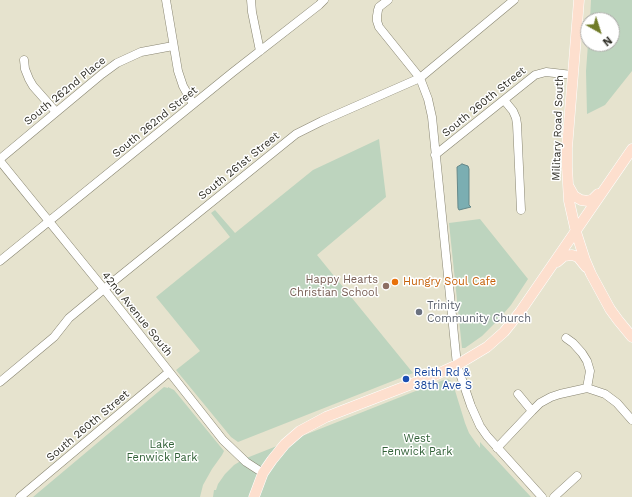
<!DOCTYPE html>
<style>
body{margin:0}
#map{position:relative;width:632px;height:497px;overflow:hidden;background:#e6e3ce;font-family:"Work Sans",sans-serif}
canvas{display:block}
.north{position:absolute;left:580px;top:12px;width:40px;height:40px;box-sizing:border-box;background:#fff;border:1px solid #adaca9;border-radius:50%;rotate:141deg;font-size:11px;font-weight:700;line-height:16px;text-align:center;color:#313028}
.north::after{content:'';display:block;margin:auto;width:14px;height:18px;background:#707b27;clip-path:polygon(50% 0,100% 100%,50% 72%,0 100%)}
</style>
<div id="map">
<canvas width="632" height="497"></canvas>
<div class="north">N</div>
</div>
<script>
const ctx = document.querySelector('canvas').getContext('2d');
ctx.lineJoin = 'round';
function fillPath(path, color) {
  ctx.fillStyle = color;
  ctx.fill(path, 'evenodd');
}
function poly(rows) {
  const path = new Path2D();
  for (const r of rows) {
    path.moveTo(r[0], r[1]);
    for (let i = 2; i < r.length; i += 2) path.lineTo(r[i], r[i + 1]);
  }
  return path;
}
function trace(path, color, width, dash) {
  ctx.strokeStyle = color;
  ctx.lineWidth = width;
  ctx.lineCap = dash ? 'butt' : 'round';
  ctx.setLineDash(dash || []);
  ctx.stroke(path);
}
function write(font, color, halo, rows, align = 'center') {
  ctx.font = font + ' "Work Sans",sans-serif';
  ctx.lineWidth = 3;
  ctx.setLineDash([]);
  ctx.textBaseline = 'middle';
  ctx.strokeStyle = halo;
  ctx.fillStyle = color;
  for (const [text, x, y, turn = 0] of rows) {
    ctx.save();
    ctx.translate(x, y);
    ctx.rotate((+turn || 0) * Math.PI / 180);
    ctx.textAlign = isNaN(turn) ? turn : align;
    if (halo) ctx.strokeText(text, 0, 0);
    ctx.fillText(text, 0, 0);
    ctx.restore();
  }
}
const green = poly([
 [591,0,632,0,632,71,605,105,587,114,586,71,588,44,612,44,612,20,590,20],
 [379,139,386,197,317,255,413,373,238,442,231,437,176,370,200,351,156,297,230,237,211,213,215,210,235,233,313,170],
 [480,219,528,279,511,305,497,321,482,336,465,348,462,348,449,223],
 [446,379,450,380,453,384,465,423,469,433,476,443,480,448,480,442,531,497,213,497,214,490,216,490,218,484,225,474,234,465,244,459],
 [164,387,168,388,168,387,174,390,224,451,222,455,212,469,203,485,200,497,33,497]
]);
const water = poly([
 [462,164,468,166,469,169,469,205,471,207,459,210,458,208,457,167,462,164]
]);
const minor = poly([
 [166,0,178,71,183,86,193,104],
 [251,0,252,12,260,51],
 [388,0,379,7,378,10,377,16,377,21,379,27,420,78,428,99,432,117,457,365,471,406,480,426,487,436,542,497],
 [24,60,25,69,29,79,33,86,56,112],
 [504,100,513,111,516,118,517,124,521,210],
 [435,155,535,75,546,72,572,75],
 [0,159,102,74,117,63,141,52,173,46],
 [0,161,104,289,223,440,246,462,263,473],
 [0,261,233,72,319,5,324,0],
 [566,338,573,343,582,353,587,361,590,371,587,388],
 [0,382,54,337,69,318,104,289,296,134,322,121,420,78,514,0],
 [587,388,605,394,617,403,632,420],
 [518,394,532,411],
 [497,448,532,411,540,403,551,397,560,394,587,388],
 [20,497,169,372],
 [554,497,577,476]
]);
const major = poly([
 [579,0,567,148,567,167,569,201,576,232,585,260,591,274,610,309,618,320,632,337],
 [569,187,574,196,581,200,588,201,593,199,598,194],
 [557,262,564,256,572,255,578,257,586,267],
 [254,497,263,473,272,460,285,444,300,431,326,417,435,375,457,365,487,347,504,332,520,312,632,149]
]);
const markers = [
 [395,282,4,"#e8710a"],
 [386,286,4,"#8d6e63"],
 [419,312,4,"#6b7280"],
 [406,379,4,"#1a4fb4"]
];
const streetNames = [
 ["South 262nd Place",65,91,-39],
 ["South 260th Street",484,102,-39],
 ["South 262nd Street",155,122,-39],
 ["Military Road South",558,128,-88],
 ["South 261st Street",239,166,-39],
 ["42nd Avenue South",137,314,51],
 ["South 260th Street",88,426,-40]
];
const educationNames = [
 ["Happy Hearts",378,280],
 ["Christian School",378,293]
];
const foodNames = [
 ["Hungry Soul Cafe",403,282]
];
const worshipNames = [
 ["Trinity",427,306],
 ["Community Church",427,319]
];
const transitNames = [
 ["Reith Rd &",414,373],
 ["38th Ave S",414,386]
];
const parkNames = [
 ["West",417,439],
 ["Fenwick Park",417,452],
 ["Lake",162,445],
 ["Fenwick Park",162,458]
];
fillPath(green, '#bdd4be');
fillPath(water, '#7baeb2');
trace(water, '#658889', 1);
trace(minor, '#888571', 9);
trace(major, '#fff', 11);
trace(minor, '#fff', 8);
trace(major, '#fddfce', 10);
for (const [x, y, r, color] of markers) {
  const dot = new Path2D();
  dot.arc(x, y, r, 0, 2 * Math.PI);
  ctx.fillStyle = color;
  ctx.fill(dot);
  trace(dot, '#fff', 1.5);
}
write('11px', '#313028', '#fff', streetNames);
write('11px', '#785e54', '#fff', educationNames, 'right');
write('11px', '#c56008', '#fff', foodNames, 'left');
write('11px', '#5b616d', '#fff', worshipNames, 'left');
write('11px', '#164399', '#fff', transitNames, 'left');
write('11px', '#326138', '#fff', parkNames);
</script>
